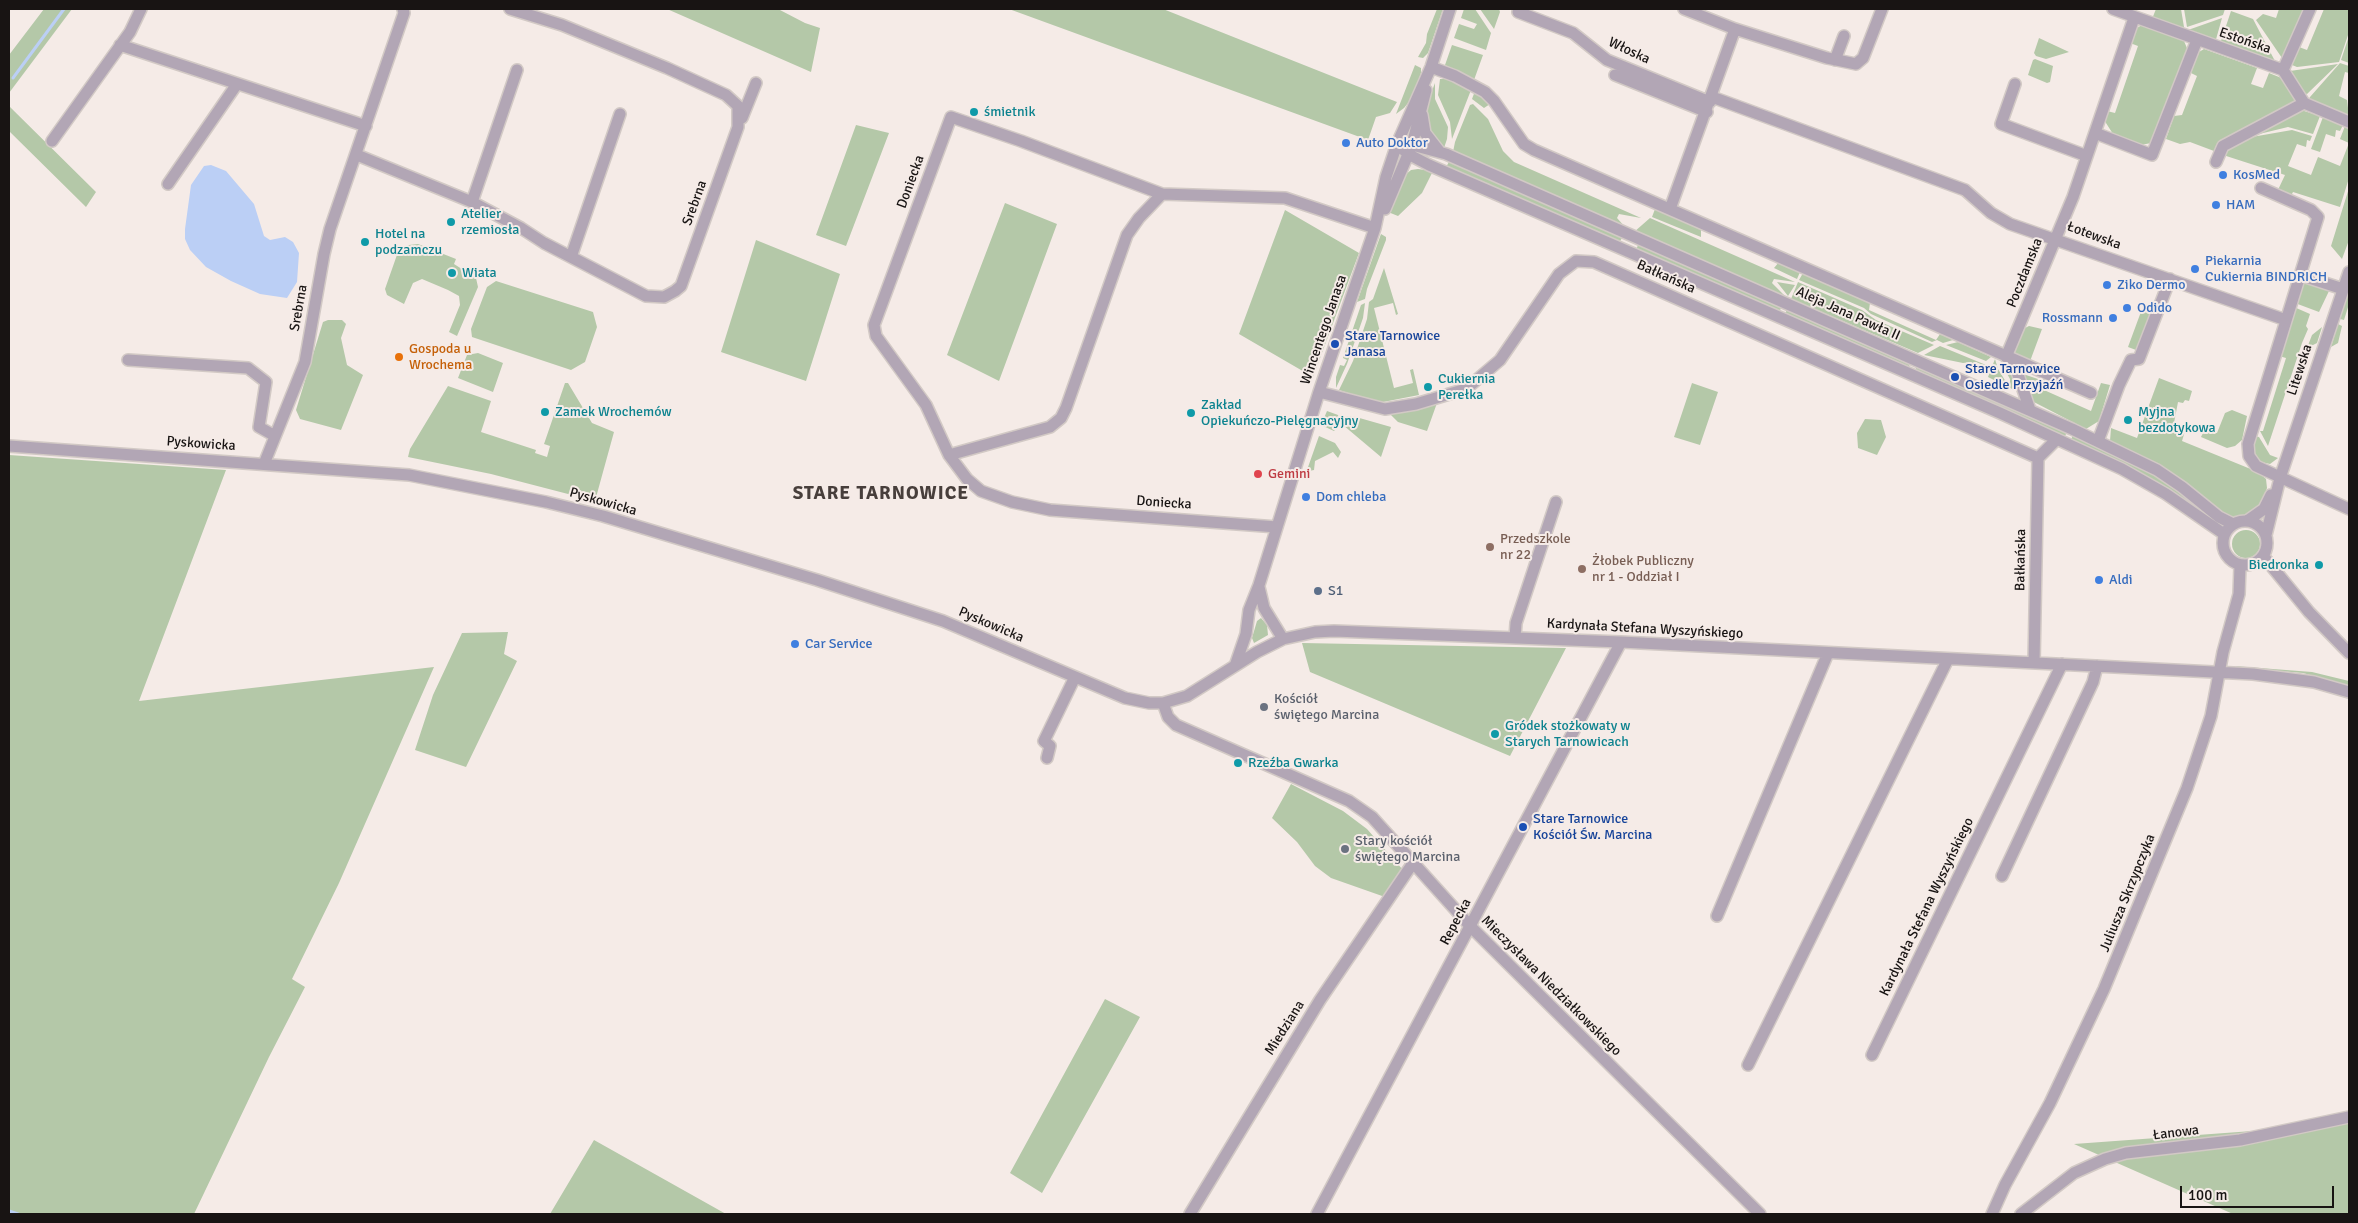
<!DOCTYPE html>
<meta charset="utf-8">
<style>
body{margin:0}
#map{position:relative;width:2358px;height:1223px;overflow:hidden;background:#f5ebe7;font-family:Signika,sans-serif}
canvas{display:block}
.frame{position:absolute;inset:0;border:10px solid #181413;pointer-events:none}
.scale{position:absolute;left:2180px;top:1186px;width:154px;height:22px;box-sizing:border-box;border:2px solid #181413;border-top:0;padding-left:6px;font-size:15px;line-height:18px;white-space:nowrap;color:#181413;-webkit-text-stroke:4px #f5ebe7;paint-order:stroke}
</style>
<div id="map">
<canvas width="2358" height="1223"></canvas>
<div class="frame"></div>
<div class="scale">100 m</div>
</div>
<script>
const ctx = document.querySelector('canvas').getContext('2d');
ctx.lineJoin = 'round';
function fillPath(path, color) {
  ctx.fillStyle = color;
  ctx.fill(path, 'evenodd');
}
function poly(rows) {
  const path = new Path2D();
  for (const r of rows) {
    if (r.length === 3) {
      path.moveTo(r[0] + r[2], r[1]);
      path.arc(r[0], r[1], r[2], 0, 2 * Math.PI);
      continue;
    }
    path.moveTo(r[0], r[1]);
    for (let i = 2; i < r.length; i += 2) path.lineTo(r[i], r[i + 1]);
  }
  return path;
}
function trace(path, color, width, dash) {
  ctx.strokeStyle = color;
  ctx.lineWidth = width;
  ctx.lineCap = dash ? 'butt' : 'round';
  ctx.setLineDash(dash || []);
  ctx.stroke(path);
}
function write(font, color, halo, rows, align = 'center') {
  ctx.font = font + ' Signika,sans-serif';
  ctx.lineWidth = 4;
  ctx.setLineDash([]);
  ctx.textBaseline = 'middle';
  ctx.strokeStyle = halo;
  ctx.fillStyle = color;
  for (const [text, x, y, turn = 0] of rows) {
    ctx.save();
    ctx.translate(x, y);
    ctx.rotate((+turn || 0) * Math.PI / 180);
    ctx.textAlign = isNaN(turn) ? turn : align;
    if (halo) ctx.strokeText(text, 0, 0);
    ctx.fillText(text, 0, 0);
    ctx.restore();
  }
}
const green = poly([
 [44,9,72,9,9,93,9,55],
 [667,9,778,9,805,23,820,28,811,72],
 [1009,9,1163,9,1397,102,1390,113,1376,117,1368,140],
 [1437,9,1443,9,1428,53,1423,58,1418,57,1426,43,1427,34],
 [1464,9,1475,9,1491,33,1486,50,1454,38,1459,24,1474,29,1477,24,1461,18],
 [1480,9,1499,9,1500,12,1494,29],
 [2156,9,2181,9,2184,27,2181,29,2152,19],
 [2184,9,2225,9,2223,15,2187,27],
 [2279,9,2303,9,2282,58,2256,20,2263,14,2276,18],
 [2324,9,2349,9,2349,32,2339,62,2297,67,2292,65,2299,47,2307,50],
 [2231,11,2253,19,2276,63,2220,44],
 [2222,18,2215,43,2188,30],
 [2142,25,2184,41,2189,53,2154,133,2156,138,2151,143,2141,145,2113,134,2106,123,2105,117,2107,111,2115,113,2138,46,2130,43,2135,29],
 [2349,36,2349,63,2341,60],
 [2039,38,2069,52,2046,59,2036,56,2034,53],
 [1452,45,1483,55,1474,80,1445,65],
 [2204,49,2257,68,2251,84,2263,88,2269,73,2284,79,2297,101,2296,104,2216,146,2214,151,2190,142,2180,144,2166,139,2174,116,2182,115,2197,76,2191,73,2199,52],
 [2035,59,2053,66,2050,82,2047,83,2028,75,2033,60],
 [2340,63,2349,66,2349,73,2345,72,2339,96,2347,100,2349,116,2308,102,2310,97],
 [2338,64,2307,94,2304,93,2290,71],
 [1415,65,1421,68,1421,73,1413,97,1404,108,1396,114],
 [1440,79,1449,79,1471,90,1452,139,1450,122,1438,95],
 [1435,83,1435,99,1448,127,1447,139,1444,148,1431,136,1425,109],
 [1475,91,1482,95,1490,104,1484,108,1472,99],
 [1473,104,1488,119,1503,151,1514,162,1641,218,1619,214,1617,218,1626,228,1453,152,1455,142,1470,105],
 [9,106,96,192,86,207,9,131],
 [2301,110,2320,116,2313,134,2288,127,2251,136],
 [2323,117,2343,125,2340,131,2336,130,2335,137,2326,134,2320,152,2311,149],
 [856,125,889,133,846,246,816,235],
 [2345,126,2349,128,2349,178,2340,207,2293,192,2290,198,2277,192,2285,175,2220,154,2246,138,2292,130,2312,136,2310,141,2307,140,2306,147,2297,144,2288,166,2311,175,2318,157,2340,166,2349,143,2340,139],
 [1449,162,1622,238,1619,243,1446,167],
 [1418,169,1433,171,1422,193,1398,216,1388,212,1404,176,1411,170],
 [2349,188,2349,240,2342,259,2331,246],
 [1005,203,1057,224,999,381,947,355],
 [1655,209,1701,228,1701,237,1652,217],
 [1285,210,1359,253,1313,377,1239,334],
 [1650,218,1795,282,1774,279,1772,283,1786,297,1634,232],
 [1381,234,1386,237,1386,240,1367,289,1365,299,1357,302],
 [756,240,840,274,806,381,721,352],
 [418,244,456,259,454,264,476,278,478,287,457,336,449,332,460,305,459,296,448,290,422,279,413,283,404,304,387,295,385,289,398,252,409,245],
 [1638,245,1781,308,1779,313,1636,250],
 [1779,262,1800,272,1797,279,1774,268],
 [1384,268,1398,314,1396,315,1393,303,1374,308,1394,388,1413,383,1410,370,1413,369,1419,395,1383,402,1369,400,1339,390,1353,361,1367,319,1369,302,1373,299],
 [1803,273,1870,303,1869,310,1936,340,1940,334,1953,340,1943,343,1937,340,1932,342,1871,314,1864,308,1799,280],
 [496,281,593,312,597,327,585,362,571,370,472,337,471,329,487,287],
 [1777,282,1795,285,1788,296],
 [1798,282,1862,310,1876,320,1934,345,1918,353,1791,299],
 [2305,282,2329,291,2319,312,2295,303,2302,284],
 [2349,290,2349,304,2344,320,2340,319],
 [1365,303,1363,318,1347,364,1336,388,1336,377,1340,365,1344,366,1347,360,1343,358,1361,305],
 [2294,307,2310,314,2306,326,2308,329,2302,343,2268,446,2260,431,2263,431,2286,358,2279,356],
 [2142,309,2152,310,2140,349,2136,350,2128,347],
 [1787,310,1910,364,1908,369,1784,315],
 [328,320,342,320,346,324,341,338,347,365,363,375,341,430,300,419,296,410,323,322],
 [2338,324,2342,326,2338,343,2331,347],
 [2029,326,2042,329,2029,364,2015,355,2014,351,2025,328],
 [2322,327,2317,343,2307,348,2312,335],
 [1958,342,1991,357,1986,361,1946,345],
 [1940,346,1986,365,1985,371,1982,370,1983,365,1976,362,1974,365,1971,362,1963,363,1924,355],
 [478,353,503,363,493,392,458,378,467,355],
 [1995,359,1998,369,2006,382,2006,386,1988,377],
 [1917,366,2067,432,2064,438,1914,373],
 [2008,366,2012,367,2019,392,2010,388,2010,379,2005,370],
 [2026,375,2041,380,2044,390,2091,411,2101,383,2110,385,2099,421,2086,429,2030,400,2023,376],
 [2159,378,2192,391,2189,401,2185,400,2183,403,2178,402,2174,423,2186,428,2182,441,2258,472,2266,479,2267,488,2261,505,2246,517,2231,518,2176,476,2110,441,2111,428,2137,438],
 [565,383,568,383,592,423,614,432,595,501,491,474,408,457,410,449,448,386,491,401,481,432,536,450,535,453,547,457,550,446,544,444],
 [1692,383,1718,392,1700,445,1674,437],
 [1437,403,1427,431,1398,422,1389,413],
 [2232,410,2247,416,2242,440,2235,446,2227,448,2201,437,2205,429,2217,433,2225,413],
 [1327,411,1338,415,1340,423,1334,431,1321,425],
 [1342,416,1356,417,1391,427,1381,457,1343,425],
 [1865,419,1881,420,1886,437,1877,455,1858,448,1857,433],
 [2073,435,2155,475,2227,525,2224,528,2070,442],
 [1319,436,1335,443,1341,452,1338,458,1333,452,1315,461,1314,470,1309,471,1307,470],
 [2254,436,2259,437,2270,455,2278,458,2270,464,2261,462,2254,456,2252,447],
 [9,455,226,470,139,701,434,667,339,883,292,979,305,987,269,1057,194,1214,9,1214],
 [2246,544,14],
 [1261,618,1267,625,1268,635,1254,643,1252,638,1257,621],
 [508,632,504,654,517,661,466,767,415,750,433,695,462,633],
 [1302,643,1566,648,1510,756,1310,672],
 [2234,666,2312,672,2349,681,2349,686,2303,673,2242,668],
 [1291,784,1343,811,1367,829,1403,870,1385,897,1331,878,1315,866,1297,842,1272,818],
 [1105,999,1140,1017,1042,1193,1010,1173],
 [2349,1113,2349,1214,2233,1214,2074,1144,2266,1130],
 [594,1140,726,1214,550,1214]
]);
const water = poly([
 [211,165,226,171,254,204,264,236,270,240,285,237,293,242,299,253,297,282,287,298,260,294,231,281,206,267,190,250,185,239,185,229,191,185,204,166]
]);
const stream = poly([
 [13,78,64,9],
 [9,1211,18,1214]
]);
const minor = poly([
 [1684,9,1735,29,1827,58,1856,64,1863,58,1882,9],
 [2113,9,2283,70,2310,9],
 [1518,12,1573,33,1607,60,1710,102],
 [120,45,366,126],
 [1835,60,1844,36],
 [1431,67,1455,76,1485,92,1494,101,1524,144,1534,150,2091,393],
 [2283,70,2304,103,2349,122],
 [1615,75,1707,112],
 [2015,84,2001,124,2087,156],
 [1712,97,1965,190,1991,213,2010,224,2286,320],
 [1422,115,1425,133,1439,151],
 [742,118,756,83],
 [2095,133,2152,155,2197,40],
 [52,141,130,32,141,9],
 [1397,144,1412,145,1446,154,2072,429,2157,470,2182,487,2219,517,2233,524],
 [1397,144,1408,154,1429,165,2000,413,2122,469,2166,494,2224,534],
 [357,155,472,202,521,228,544,243,646,296,664,297,675,291,681,286,738,127,738,106,726,95,667,68,562,25,510,9],
 [2216,162,2223,146,2304,103],
 [168,184,237,84],
 [2261,188,2311,210,2318,217,2248,444,2249,456,2256,466,2349,509],
 [472,202,517,70],
 [1385,209,1412,145,1426,90],
 [1670,209,1735,29],
 [571,257,620,114],
 [2300,275,2343,289],
 [2006,357,2073,197,2134,18],
 [128,360,248,368,266,382,259,427,275,436],
 [2013,360,2030,410],
 [1319,392,1385,409,1416,404,1466,389,1500,360,1559,274,1576,261,1594,262,2038,458],
 [2098,441,2119,385,2131,360,2139,359,2170,279],
 [9,446,409,475,546,502,603,516,817,580,943,621,1125,698,1149,703,1163,703,1187,696,1257,652,1283,639,1315,632,1334,631,1621,642,2253,674,2314,682,2349,692],
 [949,455,1050,427,1061,418,1066,408,1127,235,1139,218,1162,194],
 [264,464,305,362,324,254,330,229,404,13,403,9],
 [2245,543,22],
 [2247,521,2264,509,2271,495],
 [1277,527,1050,510,1012,502,981,491,967,479,949,455,926,405,876,336,874,325,951,117,1021,141,1162,194,1285,198,1375,228],
 [2266,535,2280,478,2349,272],
 [2264,557,2309,612,2349,653],
 [1259,587,1264,608,1283,639],
 [1515,638,1516,623,1556,502],
 [2034,663,2038,458,2057,439],
 [1235,666,1246,634,1249,610,1259,585,1319,392,1375,228,1386,177,1397,144,1431,67,1450,9],
 [1163,703,1168,717,1176,725,1349,801,1372,817,1471,927,1760,1214],
 [1047,758,1050,746,1044,741,1075,677],
 [2002,876,2093,682,2097,666],
 [1717,916,1828,653],
 [1872,1055,2062,664],
 [1748,1065,1948,659],
 [1190,1214,1320,1000,1413,863],
 [1317,1214,1621,642],
 [1992,1214,2005,1185,2050,1103,2104,989,2187,788,2211,716,2223,652,2239,594,2240,566],
 [2021,1214,2074,1173,2105,1159,2126,1153,2240,1140,2349,1117]
]);
const markers = [
 [974,112,5,"#0f9aa8"],
 [1346,143,5,"#3f7fe0"],
 [2223,175,5,"#3f7fe0"],
 [2216,205,5,"#3f7fe0"],
 [451,222,5,"#0f9aa8"],
 [365,242,5,"#0f9aa8"],
 [2195,269,5,"#3f7fe0"],
 [452,273,5,"#0f9aa8"],
 [2107,285,5,"#3f7fe0"],
 [2127,308,5,"#3f7fe0"],
 [2113,318,5,"#3f7fe0"],
 [1335,344,5,"#1a4fb4"],
 [399,357,5,"#e8710a"],
 [1955,377,5,"#1a4fb4"],
 [1428,387,5,"#0f9aa8"],
 [545,412,5,"#0f9aa8"],
 [1191,413,5,"#0f9aa8"],
 [2128,420,5,"#0f9aa8"],
 [1258,474,5,"#e0444e"],
 [1306,497,5,"#3f7fe0"],
 [1490,547,5,"#8d6e63"],
 [2319,565,5,"#0f9aa8"],
 [1582,569,5,"#8d6e63"],
 [2099,580,5,"#3f7fe0"],
 [1318,591,5,"#5c6f8a"],
 [795,644,5,"#3f7fe0"],
 [1264,707,5,"#6b7280"],
 [1495,734,5,"#0f9aa8"],
 [1238,763,5,"#0f9aa8"],
 [1523,827,5,"#1a4fb4"],
 [1345,849,5,"#6b7280"]
];
const streetNames = [
 ["Estońska",2245,41,19],
 ["Włoska",1629,51,25],
 ["Doniecka",911,182,-70],
 ["Srebrna",695,203,-70],
 ["Łotewska",2094,236,20],
 ["Poczdamska",2025,273,-68],
 ["Bałkańska",1666,277,24],
 ["Srebrna",299,308,-80],
 ["Aleja Jana Pawła II",1848,314,24],
 ["Wincentego Janasa",1324,330,-71],
 ["Litewska",2300,370,-72],
 ["Pyskowicka",201,444,4],
 ["Pyskowicka",603,502,16],
 ["Doniecka",1164,503,4],
 ["Bałkańska",2021,560,-89],
 ["Pyskowicka",991,625,23],
 ["Kardynała Stefana Wyszyńskiego",1645,629,3],
 ["Juliusza Skrzypczyka",2128,893,-68],
 ["Kardynała Stefana Wyszyńskiego",1927,907,-64],
 ["Repecka",1456,922,-62],
 ["Mieczysława Niedziałkowskiego",1551,986,45],
 ["Miedziana",1285,1028,-58],
 ["Łanowa",2176,1133,-7]
];
const cultureNames = [
 ["śmietnik",984,112],
 ["Atelier",461,214],
 ["rzemiosła",461,230],
 ["Hotel na",375,234],
 ["podzamczu",375,250],
 ["Wiata",462,273],
 ["Cukiernia",1438,379],
 ["Perełka",1438,395],
 ["Zakład",1201,405],
 ["Opiekuńczo-Pielęgnacyjny",1201,421],
 ["Zamek Wrochemów",555,412],
 ["Myjna",2138,412],
 ["bezdotykowa",2138,428],
 ["Biedronka",2309,565,"right"],
 ["Gródek stożkowaty w",1505,726],
 ["Starych Tarnowicach",1505,742],
 ["Rzeźba Gwarka",1248,763]
];
const shopNames = [
 ["Auto Doktor",1356,143],
 ["KosMed",2233,175],
 ["HAM",2226,205],
 ["Piekarnia",2205,261],
 ["Cukiernia BINDRICH",2205,277],
 ["Ziko Dermo",2117,285],
 ["Odido",2137,308],
 ["Rossmann",2103,318,"right"],
 ["Dom chleba",1316,497],
 ["Aldi",2109,580],
 ["Car Service",805,644]
];
const transitNames = [
 ["Stare Tarnowice",1345,336],
 ["Janasa",1345,352],
 ["Stare Tarnowice",1965,369],
 ["Osiedle Przyjaźń",1965,385],
 ["Stare Tarnowice",1533,819],
 ["Kościół Św. Marcina",1533,835]
];
const foodNames = [
 ["Gospoda u",409,349],
 ["Wrochema",409,365]
];
const healthNames = [
 ["Gemini",1268,474]
];
const educationNames = [
 ["Przedszkole",1500,539],
 ["nr 22",1500,555],
 ["Żłobek Publiczny",1592,561],
 ["nr 1 - Oddział I",1592,577]
];
const serviceNames = [
 ["S1",1328,591]
];
const worshipNames = [
 ["Kościół",1274,699],
 ["świętego Marcina",1274,715],
 ["Stary kościół",1355,841],
 ["świętego Marcina",1355,857]
];
const districtNames = [
 ["STARE TARNOWICE",881,494]
];
fillPath(green, '#b4c8a8');
fillPath(water, '#bbcff5');
trace(stream, '#bbcff5', 3);
trace(minor, '#d2c9c5', 14);
trace(minor, '#b2a6b5', 11);
for (const [x, y, r, color] of markers) {
  const dot = new Path2D();
  dot.arc(x, y, r, 0, 2 * Math.PI);
  ctx.fillStyle = color;
  ctx.fill(dot);
  trace(dot, '#f5ebe7', 2);
}
write('14px', '#181413', '#f5ebe7', streetNames);
write('14px', '#0d838f', '#f5ebe7', cultureNames, 'left');
write('14px', '#366cbe', '#f5ebe7', shopNames, 'left');
write('14px', '#164399', '#f5ebe7', transitNames, 'left');
write('14px', '#c56008', '#f5ebe7', foodNames, 'left');
write('14px', '#be3a42', '#f5ebe7', healthNames, 'left');
write('14px', '#785e54', '#f5ebe7', educationNames, 'left');
write('14px', '#4e5e75', '#f5ebe7', serviceNames, 'left');
write('14px', '#5b616d', '#f5ebe7', worshipNames, 'left');
ctx.letterSpacing = '1px';
write('bold 19px', '#473e3b', '#f5ebe7', districtNames);
ctx.letterSpacing = '0px';
</script>
